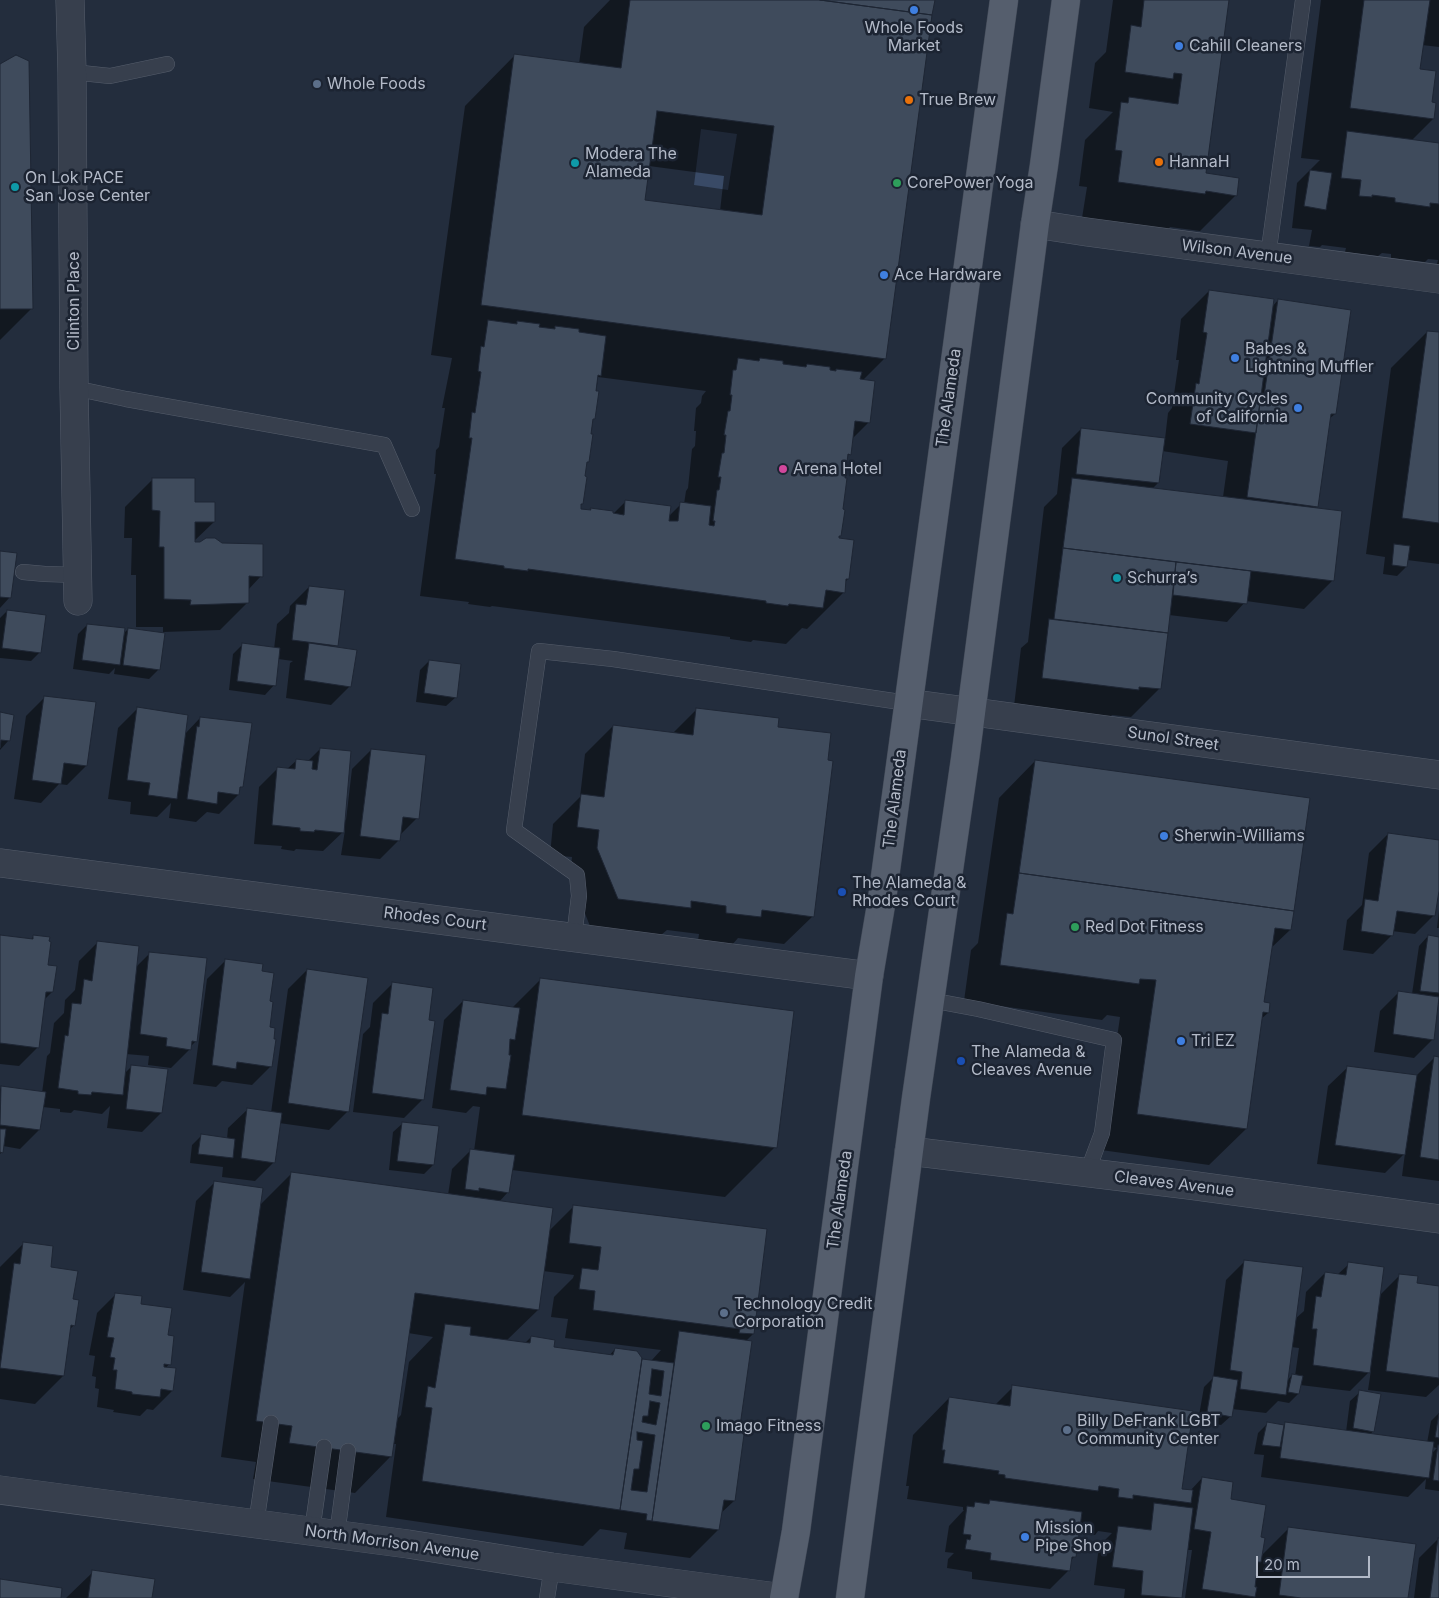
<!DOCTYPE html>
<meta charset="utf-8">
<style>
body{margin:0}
#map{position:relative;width:1439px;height:1598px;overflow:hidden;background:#232d3d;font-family:Inter,sans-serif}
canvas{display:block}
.scale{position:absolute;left:1256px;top:1556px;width:114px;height:22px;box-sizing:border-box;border:2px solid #b3bac8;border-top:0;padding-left:6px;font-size:15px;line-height:18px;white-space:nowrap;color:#b3bac8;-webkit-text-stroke:4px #1c2432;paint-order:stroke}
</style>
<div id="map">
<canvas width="1439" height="1598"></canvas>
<div class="scale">20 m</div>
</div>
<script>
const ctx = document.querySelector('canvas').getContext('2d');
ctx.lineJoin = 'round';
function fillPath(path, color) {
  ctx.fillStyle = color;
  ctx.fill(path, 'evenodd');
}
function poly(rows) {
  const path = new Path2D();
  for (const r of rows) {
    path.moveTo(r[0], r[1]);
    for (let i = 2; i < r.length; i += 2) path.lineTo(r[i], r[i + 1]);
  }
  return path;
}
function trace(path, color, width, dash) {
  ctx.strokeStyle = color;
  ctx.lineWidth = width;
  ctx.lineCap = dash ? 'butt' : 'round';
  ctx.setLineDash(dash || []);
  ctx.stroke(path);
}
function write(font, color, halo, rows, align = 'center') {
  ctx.font = font + ' Inter,sans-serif';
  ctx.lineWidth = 5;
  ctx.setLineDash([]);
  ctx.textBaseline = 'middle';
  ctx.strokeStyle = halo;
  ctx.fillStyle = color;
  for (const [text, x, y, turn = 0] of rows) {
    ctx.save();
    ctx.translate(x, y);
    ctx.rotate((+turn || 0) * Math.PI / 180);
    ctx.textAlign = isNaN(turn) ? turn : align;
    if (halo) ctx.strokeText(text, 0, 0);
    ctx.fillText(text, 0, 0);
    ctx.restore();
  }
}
const water = poly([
 [701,129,737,134,728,190,694,185]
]);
const shadow = poly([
 [610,0,934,0,885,358,863,380,869,422,851,440,849,454,847,457,840,536,836,539,848,579,845,582,844,592,807,629,802,628,786,644,753,640,751,642,730,639,730,637,492,606,490,607,468,604,469,602,420,596,436,474,434,474,436,450,439,447,445,408,442,408,452,358,431,355,465,106,515,55,579,64,584,27],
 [649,166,724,176,720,211,644,201],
 [598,377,706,391,702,396,701,403,696,408,694,431,696,431,695,446,692,449,688,488,686,491,684,504,681,504,669,516,626,501,612,515,591,509,589,511,579,510,582,503,586,464,588,461],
 [1113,0,1227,0,1204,174,1236,195,1200,231,1170,227,1168,230,1082,218,1087,187,1079,186,1085,140,1113,112,1089,108,1095,63,1106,52],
 [1321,0,1439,0,1439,47,1422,45,1419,70,1431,103,1433,119,1411,141,1439,145,1439,264,1437,264,1438,260,1428,259,1425,262,1391,258,1391,254,1382,253,1378,256,1345,252,1346,248,1322,245,1320,247,1309,246,1312,230,1292,228,1297,183,1320,160,1301,158],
 [0,66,32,308,0,340],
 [1209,291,1272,307,1278,300,1335,414,1329,419,1316,509,1333,580,1304,609,1246,601,1227,622,1169,615,1159,689,1131,717,1112,715,1109,718,1014,706,1021,648,1028,642,1044,507,1057,494,1062,448,1081,429,1165,439,1168,413,1172,408,1179,360,1176,360,1181,319],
 [1162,451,1228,461,1223,497,1152,489,1158,483],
 [1427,332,1439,334,1439,564,1407,560,1406,567,1397,576,1383,574,1385,557,1366,554,1391,368],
 [153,479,194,503,214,522,192,543,201,544,261,576,248,590,248,602,220,630,164,632,158,670,149,679,114,674,115,668,109,674,73,669,78,634,87,625,123,634,128,629,163,634,163,627,136,627,136,575,131,575,132,538,124,538,125,507],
 [0,552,10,597,0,608],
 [309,587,336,645,333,648,350,686,331,705,286,698,290,663,293,661,278,659,274,685,265,695,229,690,233,654,242,645,274,649,277,624,289,613,290,606],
 [7,611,40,652,31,661,0,658,0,618],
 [429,661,456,697,446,706,416,702,420,670],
 [45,697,86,766,67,785,59,784,41,803,14,799,26,716],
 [137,709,184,735,200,718,242,786,238,790,238,795,219,814,207,812,196,822,169,818,171,803,157,817,130,814,131,802,108,799,118,728],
 [696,710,776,728,827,762,813,916,784,944,738,938,732,945,698,941,699,934,667,930,661,935,590,926,570,876,572,857,550,855,553,824,580,797,585,754,613,726,673,733],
 [0,714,9,740,0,750],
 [320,749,344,819,346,820,352,769,371,750,417,818,399,836,399,840,380,859,341,855,345,830,323,851,296,849,294,851,281,849,282,846,254,844,259,787,278,768,287,769,297,760,308,761],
 [1035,761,1290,930,1270,949,1263,1003,1268,1013,1261,1019,1246,1129,1209,1165,1101,1150,1120,1017,1107,1015,1102,1020,964,1001,971,950,978,943,999,798],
 [1388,834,1439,841,1439,882,1434,915,1415,934,1392,931,1392,935,1373,954,1343,950,1347,920,1362,905,1369,853],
 [1439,910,1439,928,1437,928],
 [0,936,30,940,34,936,47,966,52,992,44,1000,38,1047,19,1066,0,1064],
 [1428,936,1439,938,1439,1004,1437,1004,1433,1039,1414,1058,1374,1052,1380,1011,1399,992,1412,994,1419,946],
 [98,942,136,967,150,953,196,1041,191,1046,190,1049,171,1068,148,1065,149,1056,126,1054,124,1074,132,1066,166,1070,161,1113,142,1132,107,1128,110,1106,102,1114,74,1110,71,1113,60,1112,60,1109,43,1107,39,1130,20,1149,3,1146,2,1152,0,1154,0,1089,2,1087,42,1093,47,1056,50,1053,54,1023,64,1013,65,1000,75,990,79,961],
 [226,960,261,972,269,1002,268,1029,271,1066,252,1085,222,1081,216,1087,193,1084,207,979],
 [307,970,348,1111,329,1130,279,1123,274,1162,255,1181,222,1177,223,1167,190,1163,192,1145,201,1136,227,1139,228,1128,248,1109,271,1113,288,989],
 [541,979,775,1147,725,1197,512,1170,508,1192,499,1202,548,1232,574,1206,753,1334,745,1342,739,1428,744,1428,734,1501,720,1514,718,1530,690,1558,624,1549,627,1533,600,1529,583,1546,386,1517,396,1444,393,1444,391,1456,355,1493,253,1479,256,1462,221,1457,245,1282,230,1297,183,1290,196,1201,215,1182,259,1206,292,1173,448,1195,452,1169,471,1150,474,1151,480,1107,473,1106,466,1113,432,1108,444,1020,463,1001,512,1008],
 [543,1271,574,1275,573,1278,554,1297,551,1317,568,1319,565,1338,661,1350,651,1361,641,1360,615,1349,609,1356,553,1348,531,1337,524,1344,506,1341,538,1310],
 [408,1333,433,1337,409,1362,401,1415,396,1420],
 [392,984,428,1021,423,1099,404,1118,353,1112,363,1034,370,1027,373,1003],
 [1434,1058,1439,1058,1439,1181,1402,1176,1405,1153,1385,1173,1317,1164,1328,1086,1348,1067,1415,1077],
 [403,1123,433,1165,424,1174,389,1170,393,1132],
 [24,1243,49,1268,72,1300,74,1325,69,1330,63,1376,35,1404,0,1399,0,1267],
 [1245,1261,1295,1319,1304,1311,1306,1292,1325,1273,1337,1275,1349,1264,1379,1296,1400,1275,1416,1284,1439,1287,1439,1385,1426,1397,1368,1390,1371,1370,1350,1391,1300,1385,1298,1394,1289,1403,1278,1401,1266,1413,1232,1409,1231,1416,1221,1425,1198,1421,1204,1387,1213,1378,1226,1280],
 [1291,1347,1299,1348,1295,1376,1292,1375,1287,1381],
 [116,1294,139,1305,167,1336,169,1364,166,1368,172,1391,153,1410,147,1409,140,1416,113,1412,114,1410,97,1407,99,1389,95,1388,96,1377,92,1376,95,1356,89,1355,97,1313],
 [1013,1387,1180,1490,1190,1491,1202,1478,1230,1500,1260,1538,1261,1556,1289,1528,1407,1598,1185,1598,1192,1550,1186,1550,1180,1598,1124,1598,1125,1589,1094,1585,1099,1546,1112,1533,1098,1531,1095,1535,1082,1533,1083,1525,1079,1524,1074,1557,1070,1561,1069,1570,1050,1589,972,1579,972,1572,947,1568,948,1559,954,1553,945,1552,949,1526,964,1510,963,1510,963,1507,907,1499,909,1486,906,1486,913,1435,949,1398,995,1405],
 [1360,1392,1373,1431,1370,1435,1427,1443,1431,1421,1439,1413,1439,1491,1425,1489,1426,1479,1408,1497,1261,1477,1264,1455,1254,1454,1258,1433,1267,1424,1283,1426,1285,1424,1346,1432,1350,1401],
 [1432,1447,1437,1448,1431,1454],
 [1438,1539,1439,1598,1414,1598,1419,1558],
 [93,1572,151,1598,66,1598]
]);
const building = poly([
 [630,0,820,0,932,15,886,359,481,305,514,54,621,68,630,0],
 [657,111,774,126,762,215,645,200,657,111],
 [820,0,935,0,932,15,820,0],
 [1144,0,1229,0,1206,173,1239,178,1237,196,1206,191,1205,194,1118,182,1122,151,1115,150,1121,102,1128,103,1129,97,1178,104,1182,74,1174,73,1173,79,1125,72,1131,25,1141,27,1144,0],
 [1364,0,1430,0,1420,69,1436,71,1432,102,1436,103,1434,119,1350,108,1364,0],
 [16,55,29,61,33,309,0,309,0,64,16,55],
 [1347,131,1439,143,1439,204,1430,203,1430,207,1395,202,1395,198,1372,195,1372,197,1359,196,1361,180,1341,178,1347,131],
 [1310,170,1332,173,1326,210,1304,206,1310,170],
 [1209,290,1274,299,1256,433,1190,424,1196,383,1199,384,1207,333,1203,332,1209,290],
 [1278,299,1351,310,1336,414,1331,414,1318,507,1247,497,1260,402,1263,403,1278,299],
 [488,320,517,324,517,321,540,324,539,327,555,329,555,326,579,329,579,332,606,336,601,376,598,375,596,391,599,391,595,419,593,419,591,434,593,434,589,462,587,462,585,476,587,477,583,504,581,504,581,509,591,510,590,508,613,511,613,513,624,515,625,500,671,506,669,521,678,521,680,502,711,506,709,525,714,526,715,521,713,521,717,490,719,490,721,477,718,477,722,453,724,453,726,435,724,435,728,411,730,411,732,395,730,395,733,370,736,370,738,358,759,361,760,358,783,361,783,364,806,367,807,364,830,367,830,370,836,371,836,369,862,372,860,379,875,381,870,423,855,421,851,455,848,454,845,478,847,478,843,509,845,510,841,536,839,536,839,538,854,540,849,579,846,579,845,593,826,590,823,608,789,604,788,606,766,603,766,601,528,569,528,571,504,568,504,566,455,559,472,438,469,438,472,412,475,413,481,372,478,371,481,346,484,347,488,320],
 [1427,331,1439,332,1439,523,1402,518,1427,331],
 [1081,428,1165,438,1159,483,1076,474,1081,428],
 [152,478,195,478,195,502,215,502,215,522,195,522,195,542,200,542,206,538,215,538,222,543,263,544,263,577,249,576,249,603,190,605,191,600,164,599,164,547,159,547,160,511,152,510,152,478],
 [1072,478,1342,511,1334,581,1063,548,1072,478],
 [1394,544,1410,546,1407,567,1392,565,1394,544],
 [1063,548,1176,562,1168,633,1054,619,1063,548],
 [0,551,17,553,11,598,0,597,0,551],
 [1176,562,1251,571,1247,604,1173,595,1176,562],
 [309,586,345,590,338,646,292,640,296,604,306,605,309,586],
 [7,610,46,615,41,653,2,648,7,610],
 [1049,619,1168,633,1161,689,1139,687,1139,690,1042,678,1049,619],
 [87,624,125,628,120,665,82,660,87,624],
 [128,628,165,633,160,670,123,665,128,628],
 [242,643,280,648,276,686,237,681,242,643],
 [309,643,357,650,351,687,304,680,309,643],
 [429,660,461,664,457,698,424,693,429,660],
 [44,696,96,702,87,766,64,763,61,784,32,780,44,696],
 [137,707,188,715,177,799,148,795,150,783,127,780,137,707],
 [696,708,779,718,778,727,831,733,828,760,833,761,814,917,762,910,761,917,726,913,726,906,691,901,691,908,618,899,597,848,599,830,577,827,581,794,604,797,613,725,693,735,696,708],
 [0,712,14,715,10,741,1,740,0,748,0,712],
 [200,717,252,723,243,787,240,787,239,795,218,792,217,804,187,799,197,726,199,727,200,717],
 [320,748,351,751,344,833,315,830,314,832,300,831,300,828,272,825,277,767,295,769,296,759,313,761,312,769,317,770,320,748],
 [371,749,426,755,419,819,403,817,400,841,360,836,371,749],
 [1035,760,1310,798,1294,911,1019,873,1035,760],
 [1388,833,1439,840,1439,891,1435,916,1397,911,1393,936,1361,931,1365,899,1378,901,1388,833],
 [1019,873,1294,911,1291,930,1275,928,1264,1002,1270,1003,1269,1013,1263,1012,1247,1129,1137,1114,1156,980,1140,979,1139,984,1000,965,1007,913,1013,914,1019,873],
 [0,935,33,939,33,935,50,937,49,941,51,942,48,965,57,966,53,992,46,992,39,1048,0,1043,0,935],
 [1428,935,1439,937,1439,993,1420,991,1428,935],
 [97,941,139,946,123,1095,92,1092,91,1095,78,1094,78,1091,58,1088,65,1035,68,1036,72,1003,81,1004,84,979,92,981,97,941],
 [149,952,207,958,197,1042,192,1041,191,1050,166,1046,167,1038,140,1034,149,952],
 [225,959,263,964,262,971,274,973,270,1001,273,1002,270,1027,275,1028,274,1039,276,1039,272,1067,237,1062,236,1069,212,1065,225,959],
 [307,969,368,978,349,1112,288,1103,307,969],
 [540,978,794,1011,777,1148,522,1115,540,978],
 [392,982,433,988,429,1020,435,1021,424,1100,372,1093,382,1013,388,1014,392,982],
 [1398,991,1439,997,1434,1040,1393,1034,1398,991],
 [463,1000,520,1008,515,1040,510,1039,509,1055,511,1055,506,1089,487,1087,486,1095,450,1090,463,1000],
 [1434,1056,1439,1057,1439,1160,1420,1157,1434,1056],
 [131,1065,168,1069,162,1113,126,1109,131,1065],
 [1347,1066,1417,1075,1405,1155,1335,1145,1347,1066],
 [1,1086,46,1092,40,1130,0,1125,1,1086],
 [247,1108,282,1113,275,1163,241,1158,247,1108],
 [402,1122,439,1126,434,1165,397,1161,402,1122],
 [0,1129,6,1129,3,1153,0,1152,0,1129],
 [201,1134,235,1139,233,1158,198,1154,201,1134],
 [470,1149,515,1155,509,1193,479,1188,479,1191,465,1189,470,1149],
 [291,1172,553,1208,539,1310,415,1293,392,1457,289,1443,292,1426,256,1421,291,1172],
 [214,1181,263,1188,250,1279,201,1272,214,1181],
 [573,1205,767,1229,754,1334,739,1333,740,1329,593,1310,595,1291,579,1289,582,1268,598,1270,601,1247,569,1243,573,1205],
 [23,1242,53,1246,51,1267,78,1271,73,1299,79,1300,75,1326,71,1325,64,1376,0,1368,14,1263,20,1264,23,1242],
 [1244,1260,1303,1267,1286,1395,1240,1389,1242,1372,1230,1370,1244,1260],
 [1348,1262,1384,1267,1370,1373,1313,1365,1317,1329,1312,1329,1316,1296,1321,1297,1325,1272,1346,1275,1348,1262],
 [1399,1274,1418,1276,1417,1283,1439,1286,1439,1378,1386,1371,1399,1274],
 [115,1293,142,1296,141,1304,172,1308,168,1335,174,1336,171,1365,164,1364,164,1367,176,1368,173,1391,161,1389,160,1397,132,1394,132,1392,115,1389,117,1370,113,1370,115,1358,110,1357,114,1338,107,1337,115,1293],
 [445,1324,471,1327,470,1335,530,1343,531,1336,555,1340,554,1347,613,1355,615,1348,637,1351,642,1358,620,1510,422,1481,432,1408,425,1407,428,1386,435,1388,445,1324],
 [679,1331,752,1341,740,1426,745,1427,735,1501,724,1500,719,1530,652,1521,679,1331],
 [642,1359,674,1363,652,1521,646,1520,647,1514,620,1510,642,1359],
 [652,1369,664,1371,661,1396,649,1394,652,1369],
 [650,1401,660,1403,656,1425,642,1422,643,1416,648,1416,650,1401],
 [637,1432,655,1435,647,1492,631,1490,634,1469,639,1469,643,1441,637,1440,637,1432],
 [1292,1374,1303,1376,1299,1394,1288,1392,1292,1374],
 [1213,1376,1238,1380,1232,1417,1207,1412,1213,1376],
 [1012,1385,1193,1411,1182,1489,1193,1490,1191,1503,1133,1495,1133,1499,1118,1497,1119,1489,1099,1486,1098,1491,1005,1478,1005,1475,998,1474,999,1471,943,1463,945,1450,942,1450,949,1397,1010,1406,1012,1385],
 [1359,1390,1381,1394,1374,1432,1353,1428,1359,1390],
 [1439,1414,1439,1438,1435,1437,1439,1414],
 [1267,1422,1284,1425,1280,1447,1262,1445,1267,1422],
 [1285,1422,1434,1442,1429,1478,1280,1458,1285,1422],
 [1438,1445,1439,1445,1439,1481,1433,1480,1438,1445],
 [1202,1477,1233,1482,1231,1499,1266,1505,1261,1537,1265,1538,1261,1562,1258,1562,1255,1587,1257,1587,1255,1597,1202,1589,1211,1532,1194,1529,1202,1477],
 [990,1500,1082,1512,1076,1557,1072,1557,1070,1571,990,1560,991,1553,965,1549,967,1539,970,1540,971,1535,963,1534,967,1506,974,1507,975,1502,989,1504,990,1500],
 [1154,1503,1193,1508,1182,1598,1141,1595,1143,1571,1112,1567,1118,1526,1151,1530,1154,1503],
 [1288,1527,1416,1544,1408,1598,1301,1598,1279,1595,1288,1527],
 [1438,1538,1439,1538,1439,1598,1430,1598,1438,1538],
 [92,1570,155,1579,152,1598,88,1598,92,1570],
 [0,1579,62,1588,61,1598,0,1598,0,1579]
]);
const service = poly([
 [72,72,110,76,167,64],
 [1268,256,1303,0],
 [74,388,126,399,384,445,412,509],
 [23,572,45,574,78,575],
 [574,937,579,896,577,875,514,830,539,651,613,659,907,703],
 [930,1000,978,1009,1114,1040,1102,1133,1087,1173],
 [256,1524,271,1423],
 [312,1531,324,1447],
 [337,1535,348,1451],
 [547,1598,552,1567]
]);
const minor = poly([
 [70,0,72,72,74,388,78,601],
 [1035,224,1087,232,1439,279],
 [0,863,869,976],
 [909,1151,1189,1185,1439,1219],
 [0,1490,408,1544,552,1567,784,1598]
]);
const tertiary = poly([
 [907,703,1439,775]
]);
const primary = poly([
 [784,1598,796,1531,869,976,882,899,1004,0],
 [850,1598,916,1098,965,759,1035,224,1044,165,1066,0]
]);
const markers = [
 [914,10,5,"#3f7fe0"],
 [1179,46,5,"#3f7fe0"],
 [317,84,5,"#5c6f8a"],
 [909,100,5,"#e8710a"],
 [1159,162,5,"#e8710a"],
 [575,163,5,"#0f9aa8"],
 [897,183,5,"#2e9e5b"],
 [15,187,5,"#0f9aa8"],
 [884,275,5,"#3f7fe0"],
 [1235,358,5,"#3f7fe0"],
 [1298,408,5,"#3f7fe0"],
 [783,469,5,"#d1479c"],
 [1117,578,5,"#0f9aa8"],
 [1164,836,5,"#3f7fe0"],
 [842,892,5,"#1a4fb4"],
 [1075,927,5,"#2e9e5b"],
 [1181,1041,5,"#3f7fe0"],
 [961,1061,5,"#1a4fb4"],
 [724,1313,5,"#5c6f8a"],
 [706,1426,5,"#2e9e5b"],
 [1067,1430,5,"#5c6f8a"],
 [1025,1537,5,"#3f7fe0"]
];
const poiNames = [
 ["Whole Foods",914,28,"center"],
 ["Market",914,46,"center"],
 ["Cahill Cleaners",1189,46],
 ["Whole Foods",327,84],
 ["True Brew",919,100],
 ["Modera The",585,154],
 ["Alameda",585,172],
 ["HannaH",1169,162],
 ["On Lok PACE",25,178],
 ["San Jose Center",25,196],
 ["CorePower Yoga",907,183],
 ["Ace Hardware",894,275],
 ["Babes &",1245,349],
 ["Lightning Muffler",1245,367],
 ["Community Cycles",1288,399,"right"],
 ["of California",1288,417,"right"],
 ["Arena Hotel",793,469],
 ["Schurra’s",1127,578],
 ["Sherwin-Williams",1174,836],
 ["The Alameda &",852,883],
 ["Rhodes Court",852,901],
 ["Red Dot Fitness",1085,927],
 ["Tri EZ",1191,1041],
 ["The Alameda &",971,1052],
 ["Cleaves Avenue",971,1070],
 ["Technology Credit",734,1304],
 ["Corporation",734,1322],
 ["Billy DeFrank LGBT",1077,1421],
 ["Community Center",1077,1439],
 ["Imago Fitness",716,1426],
 ["Mission",1035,1528],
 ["Pipe Shop",1035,1546]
];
const streetNames = [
 ["Wilson Avenue",1237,252,7],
 ["Clinton Place",74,301,-90],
 ["The Alameda",949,398,-82],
 ["Sunol Street",1173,739,8],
 ["The Alameda",895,799,-83],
 ["Rhodes Court",435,919,7],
 ["Cleaves Avenue",1174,1184,7],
 ["The Alameda",840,1200,-82],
 ["North Morrison Avenue",392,1543,8]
];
fillPath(water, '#394a66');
fillPath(shadow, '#0007');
fillPath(building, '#3f4b5c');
trace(building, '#1e2634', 1);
trace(service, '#555d6b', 16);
trace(minor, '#555d6b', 29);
trace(tertiary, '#555d6b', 29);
trace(primary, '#404856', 29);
trace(service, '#373f4d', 15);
trace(minor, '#373f4d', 28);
trace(tertiary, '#373f4d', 28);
trace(primary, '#555e6d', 28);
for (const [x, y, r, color] of markers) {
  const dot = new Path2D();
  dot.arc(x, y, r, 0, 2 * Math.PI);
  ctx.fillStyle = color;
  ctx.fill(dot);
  trace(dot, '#1c2432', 2);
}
write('16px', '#b3bac8', '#1c2432', poiNames, 'left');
write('16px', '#b3bac8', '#1c2432', streetNames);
</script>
